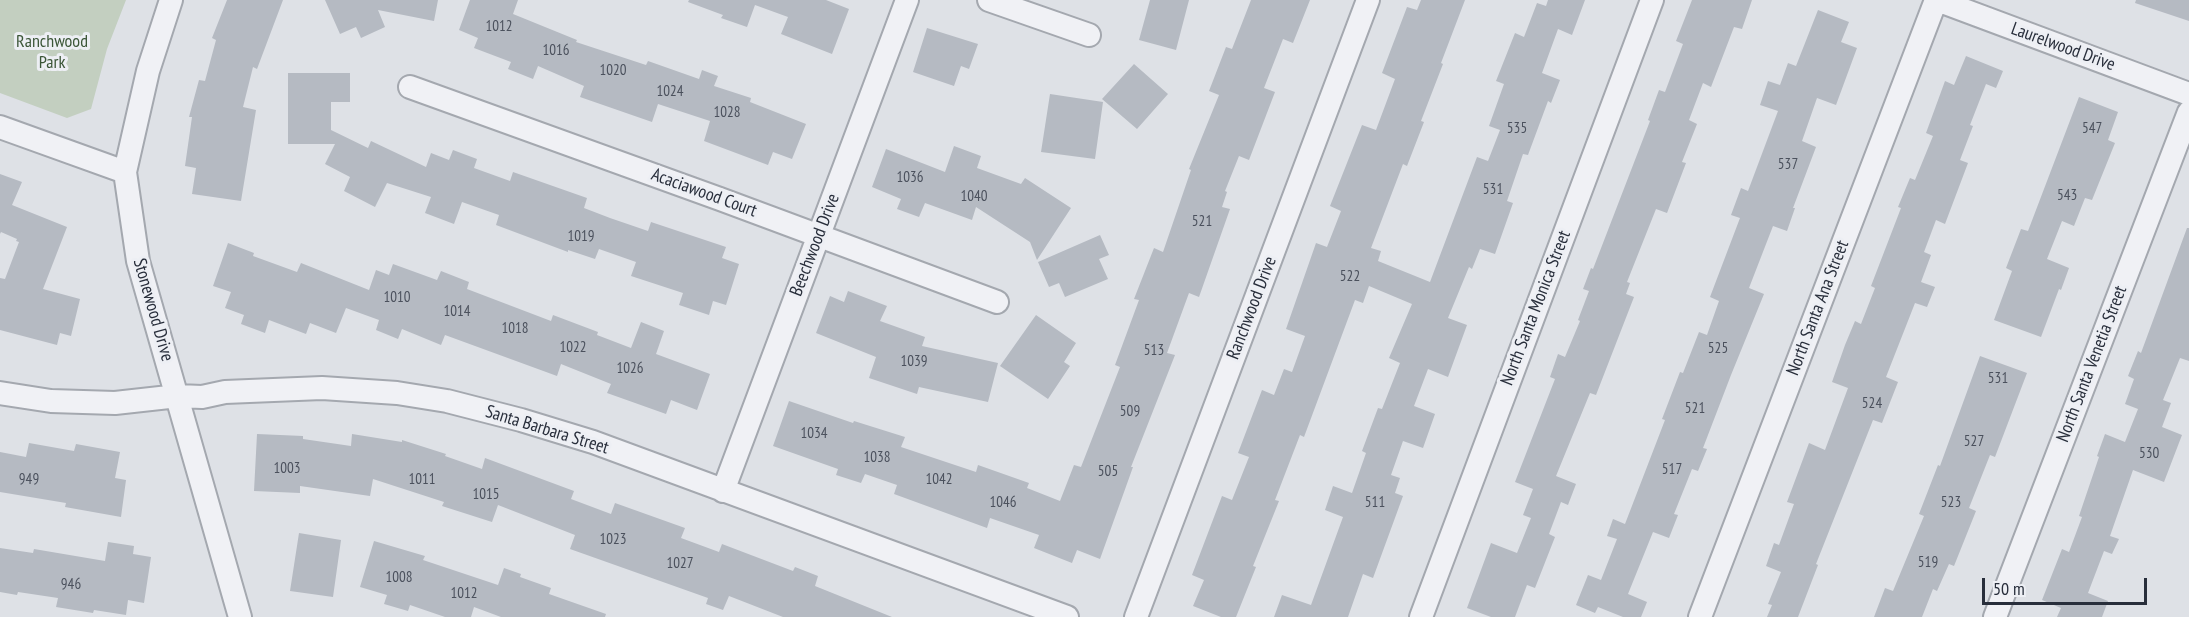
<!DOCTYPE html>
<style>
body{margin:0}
#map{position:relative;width:2189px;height:617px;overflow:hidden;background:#dee1e6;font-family:"PT Sans Narrow",sans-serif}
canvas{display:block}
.scale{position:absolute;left:1982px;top:578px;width:165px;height:27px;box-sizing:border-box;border:3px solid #282e3b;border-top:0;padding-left:8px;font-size:18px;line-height:21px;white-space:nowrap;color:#282e3b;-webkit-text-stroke:4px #edeff4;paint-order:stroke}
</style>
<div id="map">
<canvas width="2189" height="617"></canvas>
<div class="scale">50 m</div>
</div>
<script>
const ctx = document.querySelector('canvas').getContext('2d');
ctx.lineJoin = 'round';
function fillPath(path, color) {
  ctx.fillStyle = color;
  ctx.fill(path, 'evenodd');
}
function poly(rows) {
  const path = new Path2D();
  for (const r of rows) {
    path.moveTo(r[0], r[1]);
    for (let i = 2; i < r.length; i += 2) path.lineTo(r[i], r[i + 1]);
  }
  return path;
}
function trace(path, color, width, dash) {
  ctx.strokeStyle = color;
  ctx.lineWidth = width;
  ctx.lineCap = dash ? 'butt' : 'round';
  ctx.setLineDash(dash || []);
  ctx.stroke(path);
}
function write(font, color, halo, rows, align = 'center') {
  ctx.font = font + ' "PT Sans Narrow",sans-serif';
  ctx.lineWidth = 6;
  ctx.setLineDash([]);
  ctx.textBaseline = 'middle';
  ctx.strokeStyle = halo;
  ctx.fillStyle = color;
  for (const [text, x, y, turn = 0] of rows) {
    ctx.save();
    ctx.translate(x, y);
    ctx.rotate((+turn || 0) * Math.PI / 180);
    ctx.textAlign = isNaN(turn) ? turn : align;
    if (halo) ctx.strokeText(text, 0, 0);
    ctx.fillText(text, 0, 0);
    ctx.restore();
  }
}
const green = poly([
 [0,0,126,0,107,49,91,109,67,118,0,93]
]);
const building = poly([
 [227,0,283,0,257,69,253,67,243,107,256,110,241,201,192,194,196,168,185,166,192,117,189,117,199,80,205,81,216,40,212,38],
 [325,0,438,0,434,21,378,10,385,27,361,38,356,27,340,34],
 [470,0,518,0,513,14,577,40,576,42,646,65,648,61,699,79,702,70,718,76,714,86,751,98,750,102,806,124,792,159,773,152,768,165,704,141,710,121,658,104,652,122,580,97,584,86,538,66,533,79,508,69,511,62,474,48,478,38,459,30],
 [689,0,826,0,849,9,832,54,781,34,788,17,755,5,747,27,721,18,723,15,688,2],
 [1150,0,1189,0,1176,50,1139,40],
 [1251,0,1310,0,1293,43,1283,39,1264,88,1275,92,1249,160,1239,156,1225,191,1227,192,1222,207,1230,209,1199,297,1189,293,1167,353,1175,355,1131,467,1133,467,1100,559,1077,550,1072,563,1034,548,1039,535,990,518,987,528,894,494,897,485,865,474,861,483,836,475,838,469,773,446,789,401,853,423,854,421,905,437,901,447,976,472,978,465,1029,483,1027,488,1060,501,1074,465,1081,467,1120,367,1115,365,1139,300,1134,299,1154,248,1163,252,1191,170,1189,169,1219,95,1209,91,1226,47,1232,49],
 [1421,0,1465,0,1441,63,1443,64,1421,121,1424,122,1407,166,1403,164,1371,248,1381,251,1378,261,1430,282,1477,157,1488,161,1500,130,1489,126,1504,84,1496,81,1515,33,1524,37,1537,3,1546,6,1548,0,1585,0,1572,35,1558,29,1542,73,1560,80,1551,103,1548,101,1528,155,1523,154,1507,201,1513,203,1495,254,1480,249,1472,269,1469,267,1448,318,1467,325,1448,377,1428,369,1414,406,1435,414,1423,448,1403,441,1391,475,1400,478,1395,493,1403,496,1373,578,1363,574,1348,617,1274,617,1282,595,1311,605,1343,517,1325,510,1333,486,1352,493,1366,453,1362,451,1378,408,1382,409,1400,363,1389,358,1412,304,1369,286,1363,303,1355,300,1304,437,1300,435,1275,500,1279,501,1253,566,1256,567,1236,617,1221,617,1193,606,1204,580,1192,575,1222,496,1232,500,1249,457,1238,453,1262,390,1274,395,1284,369,1292,372,1305,336,1286,329,1316,243,1327,247,1341,211,1330,206,1362,125,1376,130,1395,79,1382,73,1407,7,1417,10],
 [1692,0,1752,0,1742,29,1734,27,1711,87,1703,83,1689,120,1697,124,1682,162,1686,163,1667,213,1656,209,1627,282,1630,283,1626,294,1634,297,1596,395,1590,393,1556,476,1576,484,1568,505,1561,502,1549,534,1555,537,1535,588,1527,585,1515,617,1491,617,1467,608,1491,543,1517,553,1531,518,1523,515,1533,489,1515,482,1555,379,1550,377,1558,354,1565,357,1580,321,1578,320,1589,291,1583,289,1591,268,1593,269,1650,121,1648,120,1659,90,1665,92,1683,44,1676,41],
 [2136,0,2189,0,2189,21,2135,3],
 [1818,10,1849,22,1841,42,1857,48,1836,105,1817,98,1802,141,1816,147,1793,208,1795,208,1787,231,1773,226,1749,288,1764,294,1731,375,1703,448,1707,449,1698,471,1692,469,1674,514,1678,515,1669,538,1653,532,1628,594,1647,602,1641,617,1623,617,1598,607,1595,613,1576,605,1588,575,1601,580,1617,539,1607,536,1613,519,1625,524,1665,420,1662,419,1680,372,1683,373,1699,332,1707,335,1719,301,1710,297,1740,218,1731,215,1741,188,1748,191,1778,111,1760,105,1768,81,1780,85,1788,63,1796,66],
 [927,28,978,44,969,69,961,66,954,86,913,72],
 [1966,56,2003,71,1996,88,1986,84,1970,125,1973,126,1960,160,1968,163,1945,224,1936,220,1924,252,1931,255,1921,282,1935,287,1927,307,1915,303,1886,377,1898,382,1882,423,1873,420,1816,564,1818,565,1798,617,1767,617,1772,605,1768,604,1781,572,1766,566,1774,543,1779,545,1794,504,1787,502,1809,443,1825,450,1848,388,1832,382,1845,345,1855,321,1861,324,1875,288,1871,286,1901,208,1898,207,1910,178,1915,180,1933,136,1926,133,1945,81,1954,85],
 [1134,64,1168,94,1137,129,1102,99],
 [288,73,350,73,350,102,331,102,331,130,368,148,371,141,426,167,431,153,449,160,453,150,477,159,474,168,510,181,513,172,587,198,584,208,610,218,648,231,651,222,726,247,722,258,739,264,726,305,713,301,709,315,679,305,683,293,631,276,636,262,599,249,595,259,568,250,568,252,496,225,499,215,462,202,454,224,425,213,431,197,387,183,375,207,344,191,350,177,325,164,335,144,288,144],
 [1050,94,1103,102,1095,159,1041,152],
 [2079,97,2118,112,2108,140,2115,143,2092,200,2085,198,2074,226,2062,221,2047,259,2069,268,2061,290,2059,289,2041,337,1994,320,2012,271,2006,268,2021,229,2028,231],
 [954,146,981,156,977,168,1021,184,1025,178,1071,208,1037,260,1030,242,976,207,972,220,925,203,919,217,897,209,901,199,872,187,886,149,945,172],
 [0,174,22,182,12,205,67,227,43,289,80,299,71,336,60,333,57,345,0,330,0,278,5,279,19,242,16,241,17,239,1,232,0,234],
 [2187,228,2189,228,2189,361,2180,358,2163,400,2171,403,2162,427,2182,435,2164,482,2133,470,2110,536,2119,539,2112,554,2104,551,2088,593,2108,601,2102,617,2057,617,2061,608,2042,600,2062,549,2069,552,2082,517,2079,516,2099,457,2097,456,2105,434,2125,442,2138,409,2125,404,2134,379,2128,376,2138,351,2141,353],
 [1100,235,1109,255,1099,259,1108,279,1065,297,1059,283,1049,287,1038,262],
 [228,243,254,253,253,256,297,272,301,263,369,290,376,270,389,275,393,264,437,280,441,271,469,282,467,289,551,321,553,315,598,332,597,335,631,348,641,322,664,331,656,354,710,374,697,410,671,400,666,414,607,393,611,384,561,364,557,376,445,335,441,345,402,329,398,339,376,330,379,320,346,308,336,333,310,323,306,334,269,320,265,333,241,324,244,315,225,308,231,292,213,286],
 [848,291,887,306,880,321,925,337,922,346,998,363,988,402,919,387,917,394,869,378,876,357,816,333,830,296,844,302],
 [1036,315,1076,343,1064,362,1070,366,1048,399,1000,366],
 [1980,356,2027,373,1995,457,1990,455,1969,508,1976,511,1954,566,1949,564,1937,591,1933,589,1922,617,1874,617,1885,588,1893,591,1924,516,1919,514,1938,465,1940,466],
 [257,434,303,436,303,439,351,446,352,434,402,442,402,440,446,454,445,456,482,469,485,458,574,491,571,499,611,514,615,503,685,528,681,538,719,552,722,544,793,571,795,567,818,576,815,586,892,617,783,617,729,596,723,610,706,604,708,598,570,549,575,535,498,505,492,522,442,506,444,502,373,479,370,496,300,486,300,493,254,491],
 [29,443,74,451,76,444,120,452,115,478,126,480,121,517,65,507,66,503,0,492,0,452,26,457],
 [299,533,341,540,333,597,290,591],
 [374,541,425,556,423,560,498,585,504,568,521,574,520,577,551,588,549,594,606,614,605,617,501,617,474,607,471,617,445,617,410,605,408,611,384,604,387,595,360,587],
 [108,542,134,546,133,554,151,557,144,603,128,600,126,615,94,610,93,613,56,607,58,598,18,592,17,595,0,592,0,548,33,553,34,549,105,561]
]);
const minor = poly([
 [171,0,148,71,125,172,138,261,240,617],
 [989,0,1089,35],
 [1937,0,2189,94],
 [410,87,720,199,997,302],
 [0,127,125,172],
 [0,393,51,401,115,403,178,396,202,397,225,392,322,388,397,393,447,401,521,420,593,442,1067,617],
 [723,491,907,0],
 [1136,617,1368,0],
 [1421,617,1652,0],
 [1700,617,1936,0],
 [1995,617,2189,112]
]);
const numberNames = [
 ["1012",499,27],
 ["1016",556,51],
 ["1020",613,71],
 ["1024",670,92],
 ["1028",727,113],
 ["535",1517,129],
 ["547",2092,129],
 ["537",1788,165],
 ["1036",910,178],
 ["531",1493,190],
 ["543",2067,196],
 ["1040",974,197],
 ["521",1202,222],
 ["1019",581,237],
 ["522",1350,277],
 ["1010",397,298],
 ["1014",457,312],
 ["1018",515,329],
 ["1022",573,348],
 ["525",1718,349],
 ["513",1154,351],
 ["1039",914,362],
 ["1026",630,369],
 ["531",1998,379],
 ["524",1872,404],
 ["521",1695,409],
 ["509",1130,412],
 ["1034",814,434],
 ["527",1974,442],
 ["530",2149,454],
 ["1038",877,458],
 ["1003",287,469],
 ["517",1672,470],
 ["505",1108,472],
 ["949",29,480],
 ["1011",422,480],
 ["1042",939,480],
 ["1015",486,495],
 ["1046",1003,503],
 ["511",1375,503],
 ["523",1951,503],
 ["1023",613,540],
 ["519",1928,563],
 ["1027",680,564],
 ["1008",399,578],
 ["946",71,585],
 ["1012",464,594]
];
const parkNames = [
 ["Ranchwood",52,42],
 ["Park",52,63]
];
const streetNames = [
 ["Laurelwood Drive",2063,47,20],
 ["Acaciawood Court",704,193,20],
 ["Beechwood Drive",815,245,-69],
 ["Ranchwood Drive",1252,308,-69],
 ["North Santa Monica Street",1536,308,-69],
 ["North Santa Ana Street",1818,308,-69],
 ["Stonewood Drive",153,310,74],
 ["North Santa Venetia Street",2092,364,-69],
 ["Santa Barbara Street",547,430,17]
];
fillPath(green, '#c3cfc0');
fillPath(building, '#b5bac2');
trace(minor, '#a4a8af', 26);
trace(minor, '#f0f1f5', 22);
write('15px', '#4b515d', null, numberNames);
write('18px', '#3b5637', '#edeff4', parkNames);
write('18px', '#282e3b', '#edeff4', streetNames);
</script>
